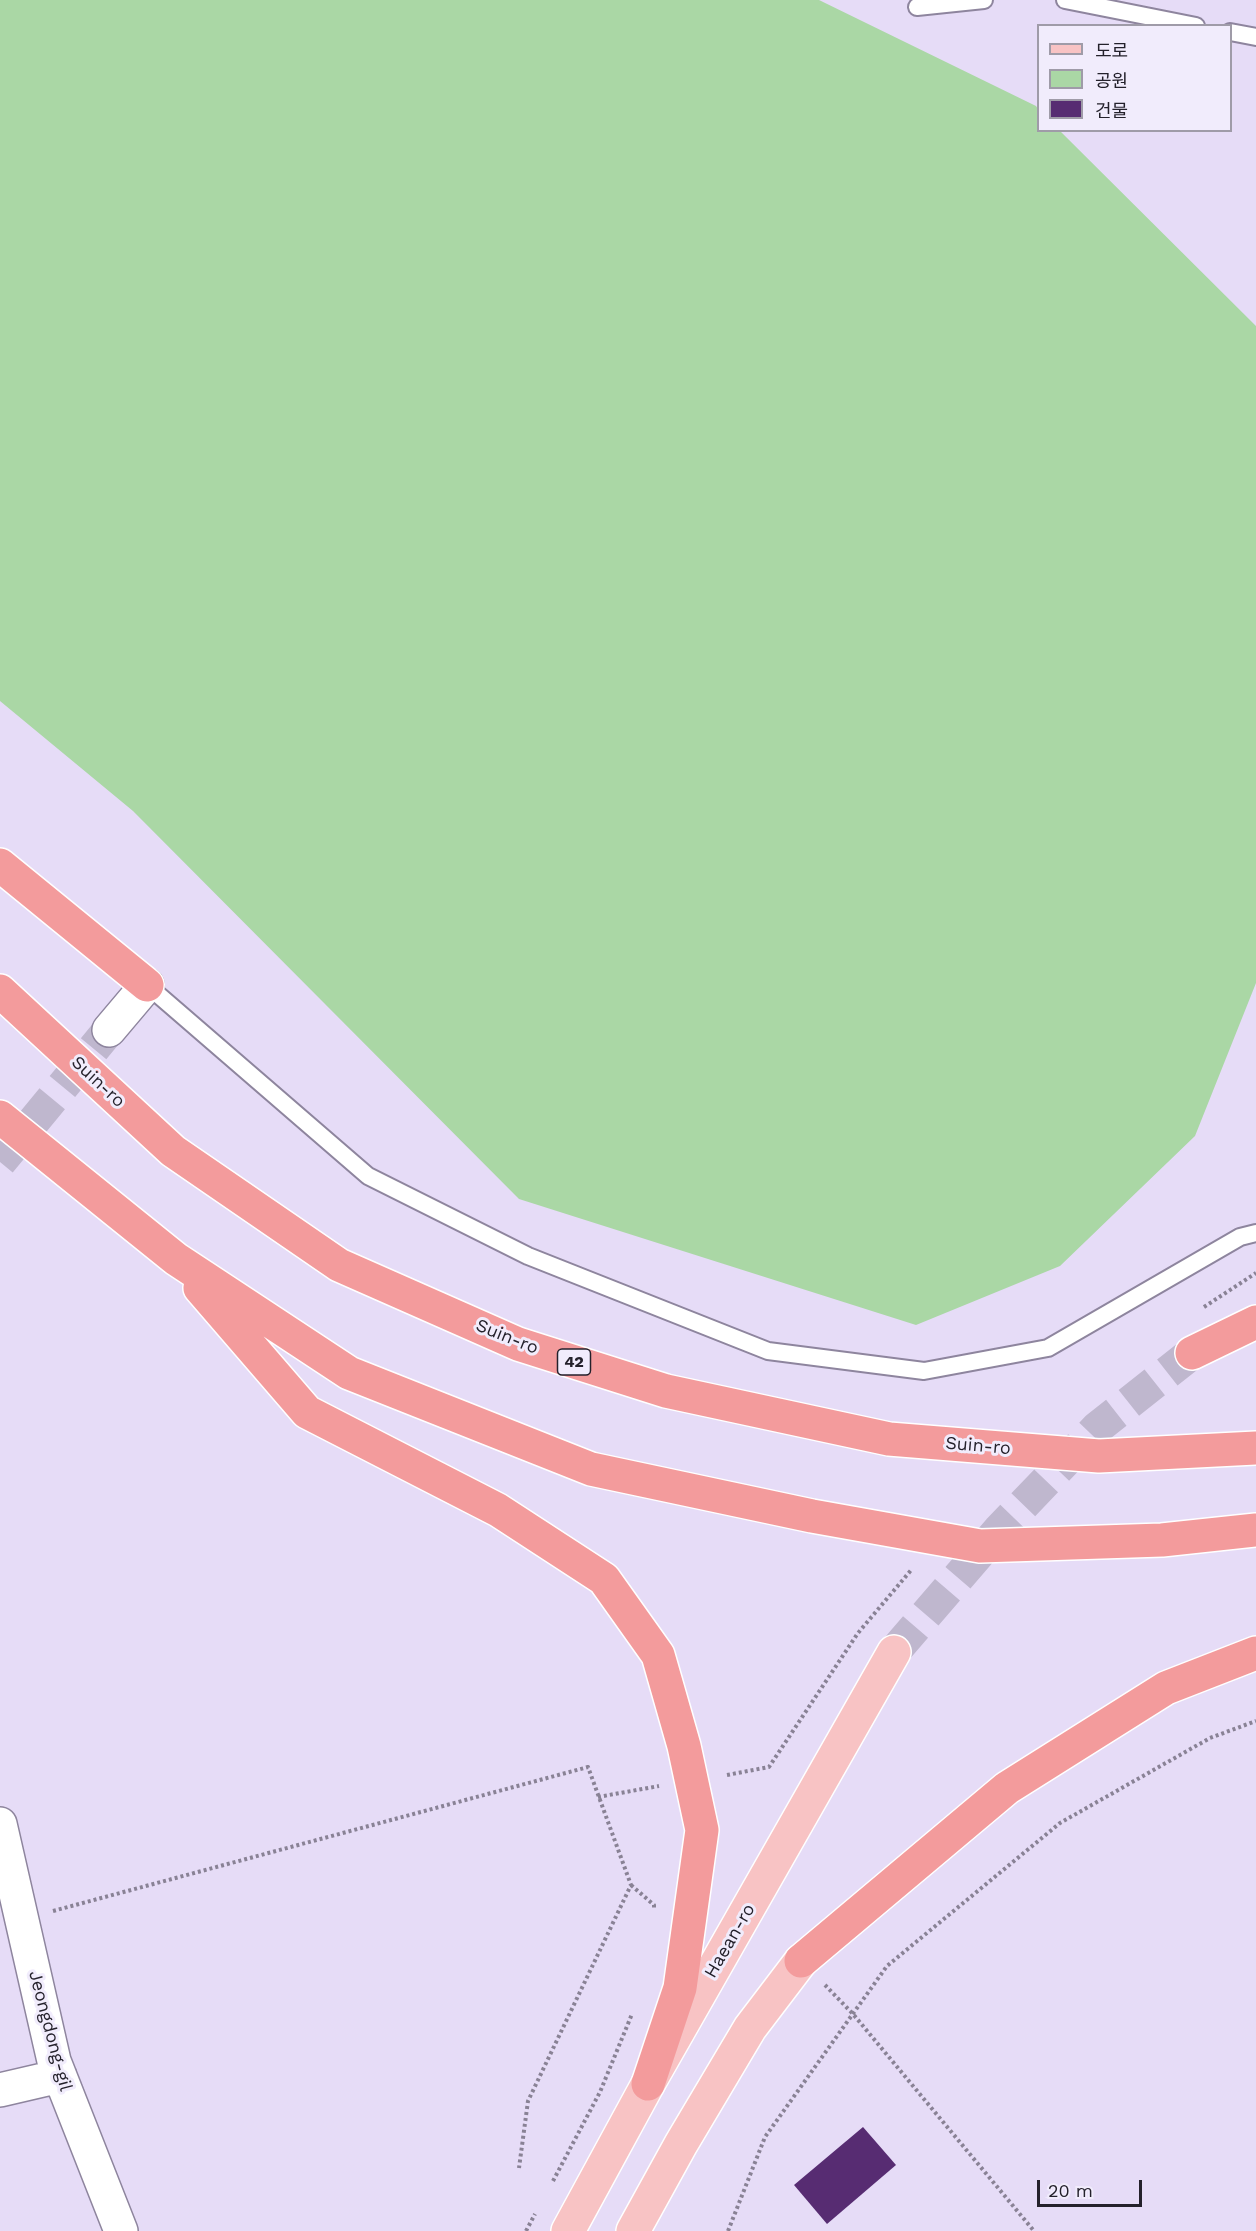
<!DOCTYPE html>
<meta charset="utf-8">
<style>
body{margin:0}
#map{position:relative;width:1256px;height:2231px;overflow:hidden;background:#e6dcf7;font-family:"Work Sans","Noto Sans KR",sans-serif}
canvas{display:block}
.legend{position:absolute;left:1037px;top:24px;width:195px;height:108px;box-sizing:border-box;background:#f1ecfc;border:2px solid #9f9ba8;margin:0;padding:8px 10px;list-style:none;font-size:18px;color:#24212b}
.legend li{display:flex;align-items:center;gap:12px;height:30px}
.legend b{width:30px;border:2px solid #9f9ba8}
.scale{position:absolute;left:1037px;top:2180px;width:105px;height:27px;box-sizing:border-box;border:3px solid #24212b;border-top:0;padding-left:8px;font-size:18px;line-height:21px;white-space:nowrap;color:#24212b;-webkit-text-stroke:4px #f1ecfc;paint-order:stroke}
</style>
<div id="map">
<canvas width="1256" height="2231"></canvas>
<ul class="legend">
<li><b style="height:8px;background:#f8c3c4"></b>도로</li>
<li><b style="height:16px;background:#aad7a5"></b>공원</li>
<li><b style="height:16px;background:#572c72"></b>건물</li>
</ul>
<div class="scale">20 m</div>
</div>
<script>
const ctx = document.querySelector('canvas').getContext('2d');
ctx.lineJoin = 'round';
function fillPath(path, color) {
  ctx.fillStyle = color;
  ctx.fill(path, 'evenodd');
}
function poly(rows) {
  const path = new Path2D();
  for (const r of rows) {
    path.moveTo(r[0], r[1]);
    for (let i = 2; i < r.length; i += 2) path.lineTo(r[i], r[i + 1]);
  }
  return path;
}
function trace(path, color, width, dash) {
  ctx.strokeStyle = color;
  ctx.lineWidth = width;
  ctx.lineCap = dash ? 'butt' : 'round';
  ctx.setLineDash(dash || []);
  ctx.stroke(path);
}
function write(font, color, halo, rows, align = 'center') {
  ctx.font = font + ' "Work Sans",sans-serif';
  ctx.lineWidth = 6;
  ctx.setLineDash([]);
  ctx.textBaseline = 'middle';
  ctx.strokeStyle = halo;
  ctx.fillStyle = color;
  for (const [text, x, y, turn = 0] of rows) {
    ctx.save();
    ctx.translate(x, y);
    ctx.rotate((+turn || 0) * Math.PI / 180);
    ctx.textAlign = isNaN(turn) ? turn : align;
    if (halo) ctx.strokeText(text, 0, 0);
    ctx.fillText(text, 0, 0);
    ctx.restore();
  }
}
const green = poly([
 [0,0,819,0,1036,106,1038,109,1038,130,1060,131,1256,326,1256,983,1195,1136,1060,1266,916,1325,519,1199,133,811,0,701]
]);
const building = poly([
 [863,2127,896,2165,827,2224,794,2185]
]);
const streetTunnel = poly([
 [0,1162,109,1030]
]);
const highwayTunnel = poly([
 [894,1652,999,1530,1097,1428,1192,1353]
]);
const path = poly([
 [1204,1307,1256,1273],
 [727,1775,769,1767,858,1633,912,1569],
 [598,1797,659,1786],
 [631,1885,654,1905,654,1910],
 [53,1911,588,1767,631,1885,528,2101,519,2168],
 [825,1985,853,2014,1034,2231],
 [553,2181,600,2092,632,2014],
 [526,2231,535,2214],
 [728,2231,765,2137,887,1966,1060,1823,1210,1738,1256,1721]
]);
const lane = poly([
 [1065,0,1196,26],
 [917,7,984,0],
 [1230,32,1256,37],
 [147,985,368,1176,528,1256,768,1351,924,1371,1048,1348,1240,1237,1256,1233]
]);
const street = poly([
 [109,1030,147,985],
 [0,1824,54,2061,121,2231],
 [0,2090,60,2076]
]);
const primary = poly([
 [568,2231,648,2084,894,1652],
 [633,2231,681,2144,750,2028,801,1961]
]);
const highway = poly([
 [0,865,147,985],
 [0,991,173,1151,339,1265,518,1344,666,1391,889,1439,1099,1456,1256,1448],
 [0,1117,176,1259,349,1373,591,1469,812,1516,980,1546,1162,1540,1256,1530],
 [200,1288,307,1412,498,1510,604,1579,658,1655,684,1746,702,1830,680,1988,648,2084],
 [1192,1353,1256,1322],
 [801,1961,1007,1788,1166,1688,1256,1653]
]);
const shields = [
 [574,1362,33]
];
const shieldNames = [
 ["42",574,1362]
];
const streetNames = [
 ["Suin-ro",98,1082,43],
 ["Suin-ro",507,1337,22],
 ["Suin-ro",978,1446,5],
 ["Haean-ro",730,1941,-60],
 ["Jeongdong-gil",50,2031,75]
];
fillPath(green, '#aad7a5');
fillPath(building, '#572c72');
trace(streetTunnel, '#bfb7ce', 33, [33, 16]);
trace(highwayTunnel, '#bfb7ce', 33, [33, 16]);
trace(lane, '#8e859e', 20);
trace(street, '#8e859e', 36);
trace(primary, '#fff', 36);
trace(highway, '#fff', 36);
trace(path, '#898295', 4, [3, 3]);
trace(lane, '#fff', 16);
trace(street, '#fff', 33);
trace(primary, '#f8c3c4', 33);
trace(highway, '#f39b9c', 33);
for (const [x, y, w] of shields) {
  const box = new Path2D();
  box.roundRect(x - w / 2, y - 13, w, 26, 4.5);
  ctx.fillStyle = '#f1ecfc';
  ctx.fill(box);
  trace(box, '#24212b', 1.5);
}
write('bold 16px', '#24212b', null, shieldNames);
write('18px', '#24212b', '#f1ecfc', streetNames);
</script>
